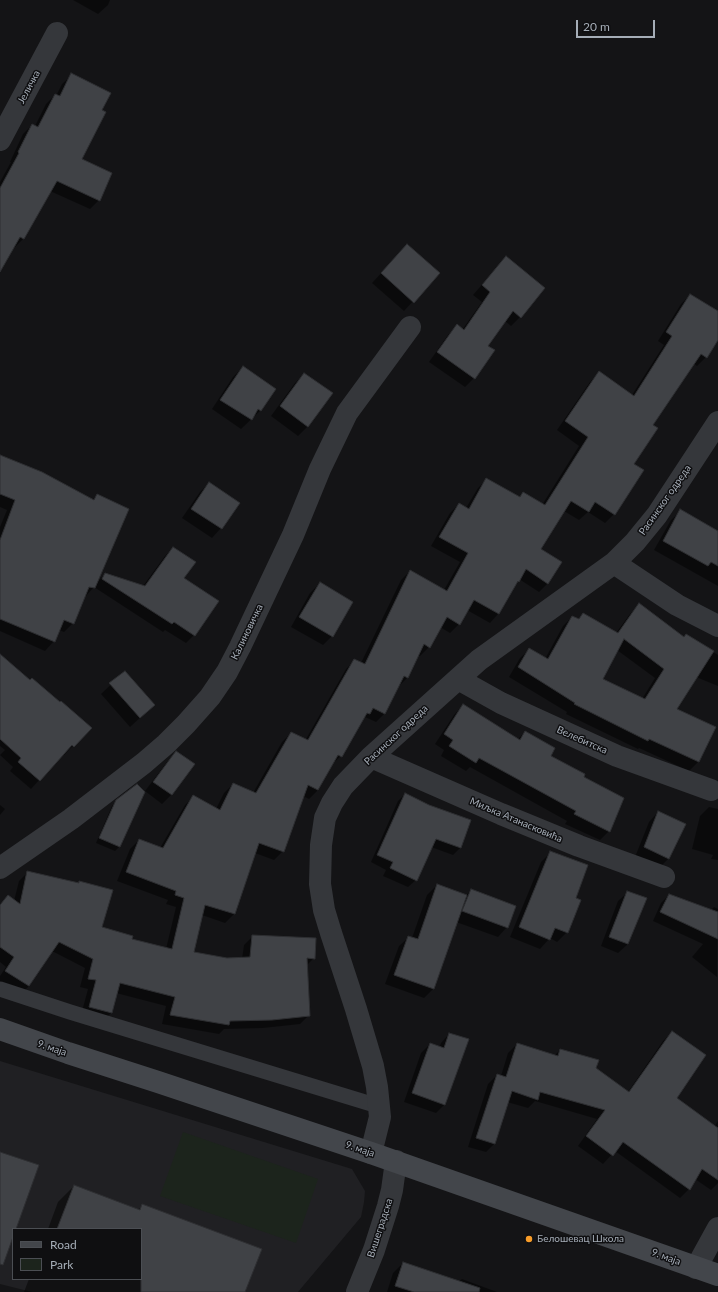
<!DOCTYPE html>
<meta charset="utf-8">
<style>
body{margin:0}
#map{position:relative;width:718px;height:1292px;overflow:hidden;background:#141416;font-family:Lato,sans-serif}
canvas{display:block}
.legend{position:absolute;left:12px;top:1228px;width:130px;height:52px;box-sizing:border-box;background:#0f0f11;border:1px solid #4b4e53;margin:0;padding:5px 7px;list-style:none;font-size:12px;color:#a5adb7}
.legend li{display:flex;align-items:center;gap:8px;height:20px}
.legend b{width:20px;border:1px solid #4b4e53}
.scale{position:absolute;left:576px;top:20px;width:79px;height:18px;box-sizing:border-box;border:2px solid #a5adb7;border-top:0;padding-left:5px;font-size:12px;line-height:14px;white-space:nowrap;color:#a5adb7;-webkit-text-stroke:3px #0f0f11;paint-order:stroke}
</style>
<div id="map">
<canvas width="718" height="1292"></canvas>
<ul class="legend">
<li><b style="height:5px;background:#43464b"></b>Road</li>
<li><b style="height:11px;background:#1c241c"></b>Park</li>
</ul>
<div class="scale">20 m</div>
</div>
<script>
const ctx = document.querySelector('canvas').getContext('2d');
ctx.lineJoin = 'round';
function fillPath(path, color) {
  ctx.fillStyle = color;
  ctx.fill(path, 'evenodd');
}
function poly(rows) {
  const path = new Path2D();
  for (const r of rows) {
    path.moveTo(r[0], r[1]);
    for (let i = 2; i < r.length; i += 2) path.lineTo(r[i], r[i + 1]);
  }
  return path;
}
function trace(path, color, width, dash) {
  ctx.strokeStyle = color;
  ctx.lineWidth = width;
  ctx.lineCap = dash ? 'butt' : 'round';
  ctx.setLineDash(dash || []);
  ctx.stroke(path);
}
function write(font, color, halo, rows, align = 'center') {
  ctx.font = font + ' Lato,sans-serif';
  ctx.lineWidth = 3;
  ctx.setLineDash([]);
  ctx.textBaseline = 'middle';
  ctx.strokeStyle = halo;
  ctx.fillStyle = color;
  for (const [text, x, y, turn = 0] of rows) {
    ctx.save();
    ctx.translate(x, y);
    ctx.rotate((+turn || 0) * Math.PI / 180);
    ctx.textAlign = isNaN(turn) ? turn : align;
    if (halo) ctx.strokeText(text, 0, 0);
    ctx.fillText(text, 0, 0);
    ctx.restore();
  }
}
const built = poly([
 [0,1061,352,1169,365,1191,364,1202,361,1217,298,1292,32,1292,0,1284],
 [13,1229,141,1229,141,1279,13,1279]
]);
const green = poly([
 [183,1132,318,1179,296,1243,160,1196]
]);
const shadow = poly([
 [73,0,110,0,108,5,98,14],
 [72,75,101,110,81,160,99,200,90,209,50,191,23,239,14,248,13,247,0,270,0,182,11,162,10,162,23,134,32,125,35,126,46,104,55,95,56,96,62,84],
 [398,255,439,273,404,311,372,283],
 [506,257,520,317,511,326,505,321,487,346,474,378,465,387,429,362,448,335,457,326,462,330,482,302,473,295],
 [690,295,718,312,718,338,706,357,697,366,693,363,651,425,632,464,614,514,605,523,588,512,579,520,564,511,540,549,548,583,539,592,519,579,515,584,498,614,490,623,467,610,459,624,450,633,440,627,429,647,420,656,418,655,407,678,398,687,385,713,376,722,365,717,361,721,341,756,331,765,318,790,309,799,303,796,283,851,274,860,255,853,234,914,225,923,202,915,192,953,227,959,242,959,244,945,253,936,314,958,306,966,309,1015,300,1024,263,1028,224,1029,219,1034,162,1024,166,1006,116,993,112,1012,103,1021,81,1015,88,989,80,987,85,968,52,951,29,986,20,995,0,982,0,976,6,967,0,962,0,904,8,896,14,901,19,881,28,872,78,884,79,882,101,928,130,940,166,949,176,907,166,904,168,900,117,881,130,849,139,840,160,848,185,805,194,796,216,809,224,793,233,784,253,793,282,742,291,733,306,739,346,669,355,660,361,663,401,580,410,571,444,590,460,562,431,546,450,513,459,504,466,508,478,488,487,479,519,497,524,493,542,505,579,446,557,430,590,382,599,373,632,395,664,345,658,341,681,304],
 [243,367,261,410,241,429,212,409,233,377],
 [304,374,308,426,298,436,271,416,295,383],
 [0,456,92,500,97,496,96,583,105,574,143,586,165,556,173,548,183,578,194,635,186,643,165,630,163,632,94,587,85,597,73,623,64,632,59,630,54,641,45,651,0,631,0,527,7,510,0,507],
 [209,483,221,528,212,538,182,518,200,492],
 [681,511,718,532,718,586,654,550,671,520],
 [320,583,332,636,323,645,291,627,310,593],
 [639,605,683,638,686,635,718,655,718,686,696,677,656,700,711,734,698,762,689,771,639,748,638,749,566,714,567,712,509,677,520,658,530,649,545,659,563,626,572,617,577,620,583,614,616,633,630,614],
 [617,650,655,678,642,699,601,679],
 [0,655,30,681,90,728,64,755,63,754,31,789,10,771,13,767,0,755,5,750,0,746],
 [124,672,154,705,130,727,101,694],
 [463,705,518,739,525,732,550,756,583,777,609,831,600,840,565,824,567,821,470,767,466,771,441,756,444,750,435,744,454,715],
 [176,753,171,795,162,804,145,791,167,762],
 [405,794,429,806,470,820,460,848,453,855,431,847,416,880,408,887,383,876,386,870,371,862,398,801],
 [117,801,120,846,115,851,96,843,112,806],
 [0,805,5,809,0,815],
 [709,807,718,809,718,860,711,859,713,855,692,849,700,816],
 [658,812,669,858,659,868,635,857,649,822],
 [551,852,575,899,567,932,557,942,550,938,540,949,510,937,541,862],
 [437,885,465,896,471,891,507,927,498,937,456,922,433,989,424,998,385,984,399,946,409,937,412,938,427,895],
 [628,892,646,899,628,944,618,953,601,946,618,901],
 [669,895,711,910,714,907,718,909,717,977,692,957,703,944,653,921,661,903],
 [672,1032,675,1099,714,1127,718,1121,718,1183,711,1190,695,1179,689,1189,680,1198,615,1151,603,1164,578,1146,597,1119,535,1101,528,1108,507,1102,495,1143,486,1152,468,1147,488,1084,497,1075,501,1076,508,1053,517,1044,554,1056,560,1050,595,1068,628,1092,663,1041],
 [449,1034,468,1040,444,1105,436,1113,404,1102,421,1053,430,1044,439,1048,441,1043],
 [74,1186,138,1210,143,1205,244,1292,24,1292,29,1279,141,1279,141,1229,48,1229,58,1202],
 [403,1263,458,1282,462,1279,497,1292,387,1292,393,1273]
]);
const building = poly([
 [71,73,111,93,102,110,106,112,82,159,112,173,100,201,57,181,24,239,20,237,0,272,0,188,19,153,18,152,32,124,38,127,55,94,60,96,71,73],
 [407,244,440,273,414,303,381,273,407,244],
 [506,256,545,288,521,318,513,311,488,346,495,350,475,379,437,352,457,324,464,330,490,292,482,285,506,256],
 [690,294,718,311,718,340,707,358,701,354,653,425,658,428,634,464,644,470,615,515,595,502,589,512,571,501,541,549,562,562,548,584,526,569,519,582,518,581,499,614,474,600,460,625,447,617,430,648,424,644,408,678,404,676,385,714,373,708,370,714,367,713,342,757,338,755,318,790,308,785,284,852,259,843,235,914,205,905,194,952,227,958,250,957,252,935,316,938,315,959,307,958,310,1016,272,1020,230,1021,229,1025,170,1015,175,997,120,983,112,1013,89,1007,96,980,88,979,93,959,59,942,29,986,5,971,14,957,0,947,0,905,8,895,20,904,27,871,79,883,79,881,113,890,102,927,133,936,132,939,172,949,184,898,175,895,176,891,126,872,139,839,163,848,193,795,220,810,233,783,256,793,291,732,308,740,354,659,365,664,410,570,447,591,468,553,439,537,459,503,469,509,486,478,520,497,523,492,545,505,588,437,565,421,599,371,634,396,672,336,666,332,690,294],
 [243,366,276,389,261,411,258,409,252,420,220,400,243,366],
 [304,373,333,393,308,427,280,406,304,373],
 [0,455,42,472,94,500,97,494,129,509,95,588,89,587,74,624,64,620,55,642,0,619,0,540,15,500,0,494,0,455],
 [209,482,240,503,222,529,191,509,209,482],
 [680,509,718,531,718,566,711,562,708,566,663,541,680,509],
 [173,547,196,562,184,578,219,601,195,636,174,622,172,624,102,579,105,573,145,586,173,547],
 [320,582,353,602,333,637,299,617,320,582],
 [639,603,684,637,686,634,714,651,677,709,716,727,699,762,649,739,648,741,574,704,575,703,518,667,529,648,548,659,572,616,579,619,583,613,618,633,639,603],
 [624,639,664,669,645,699,603,679,624,639],
 [0,654,30,680,32,678,60,702,61,701,92,728,74,747,72,745,40,781,18,762,21,758,0,739,0,654],
 [125,671,155,705,140,718,109,683,125,671],
 [463,704,520,740,525,731,555,748,551,756,585,774,584,777,624,798,610,832,574,814,576,811,479,758,476,763,449,746,453,740,444,734,463,704],
 [176,751,195,764,172,795,153,782,176,751],
 [137,784,145,792,120,847,99,838,116,800,137,784],
 [405,793,429,805,471,820,461,848,436,839,417,881,390,868,393,862,377,855,405,793],
 [658,811,686,824,669,859,644,847,658,811],
 [550,851,588,865,576,898,581,900,568,933,555,928,550,940,519,927,550,851],
 [437,884,467,895,434,989,394,975,408,936,418,939,437,884],
 [471,889,516,906,508,928,462,911,471,889],
 [627,891,647,898,628,944,609,937,627,891],
 [669,894,718,912,718,939,660,912,669,894],
 [672,1031,706,1055,677,1098,718,1128,718,1180,702,1169,690,1190,623,1142,613,1156,586,1136,605,1110,540,1092,538,1100,512,1091,495,1144,476,1138,497,1074,506,1077,517,1043,558,1056,560,1049,599,1060,596,1068,629,1092,672,1031],
 [449,1033,469,1039,445,1105,412,1093,430,1043,444,1048,449,1033],
 [0,1152,39,1165,16,1229,13,1229,13,1237,3,1265,0,1264,0,1152],
 [74,1185,140,1210,142,1204,262,1249,245,1292,141,1292,141,1229,57,1229,74,1185],
 [403,1262,480,1288,479,1292,414,1292,395,1286,403,1262]
]);
const service = poly([
 [0,989,70,1012,378,1106]
]);
const minor = poly([
 [0,140,57,33],
 [614,563,677,605,718,626],
 [458,679,501,703,617,756,711,790],
 [371,757,501,814,579,846,664,877],
 [0,868,71,819,144,763,166,744,186,724,210,697,227,672,240,647,293,535,320,469,347,413,410,327],
 [371,1153,380,1117,377,1087,373,1066,356,1009,331,933,324,910,320,884,321,845,325,818,332,803,343,786,371,757,479,660,614,563,635,542,657,515,718,422],
 [696,1268,718,1228],
 [357,1292,374,1250,388,1206,392,1190,396,1161]
]);
const secondary = poly([
 [0,1029,68,1053,158,1082,371,1153,718,1275]
]);
const markers = [
 [529,1239,4,"#f99d29"]
];
const streetNames = [
 ["Јеличка",29,87,-62],
 ["Расинског одреда",665,500,-55],
 ["Калиновичка",247,632,-64],
 ["Расинског одреда",396,735,-43],
 ["Велебитска",582,740,24],
 ["Миљка Атанасковића",516,820,23],
 ["9. маја",52,1048,19],
 ["9. маја",360,1149,19],
 ["Вишеградска",380,1228,-72],
 ["9. маја",666,1257,20]
];
const poiNames = [
 ["Белошевац Школа",537,1239]
];
fillPath(built, '#202023');
fillPath(green, '#1c241c');
fillPath(shadow, '#0007');
fillPath(building, '#404246');
trace(building, '#2e2f32', 1);
trace(service, '#35373b', 15);
trace(minor, '#35373b', 22);
trace(secondary, '#43464b', 22);
for (const [x, y, r, color] of markers) {
  const dot = new Path2D();
  dot.arc(x, y, r, 0, 2 * Math.PI);
  ctx.fillStyle = color;
  ctx.fill(dot);
  trace(dot, '#0f0f11', 1.5);
}
write('10px', '#a5adb7', '#0f0f11', streetNames);
write('10px', '#a5adb7', '#0f0f11', poiNames, 'left');
</script>
